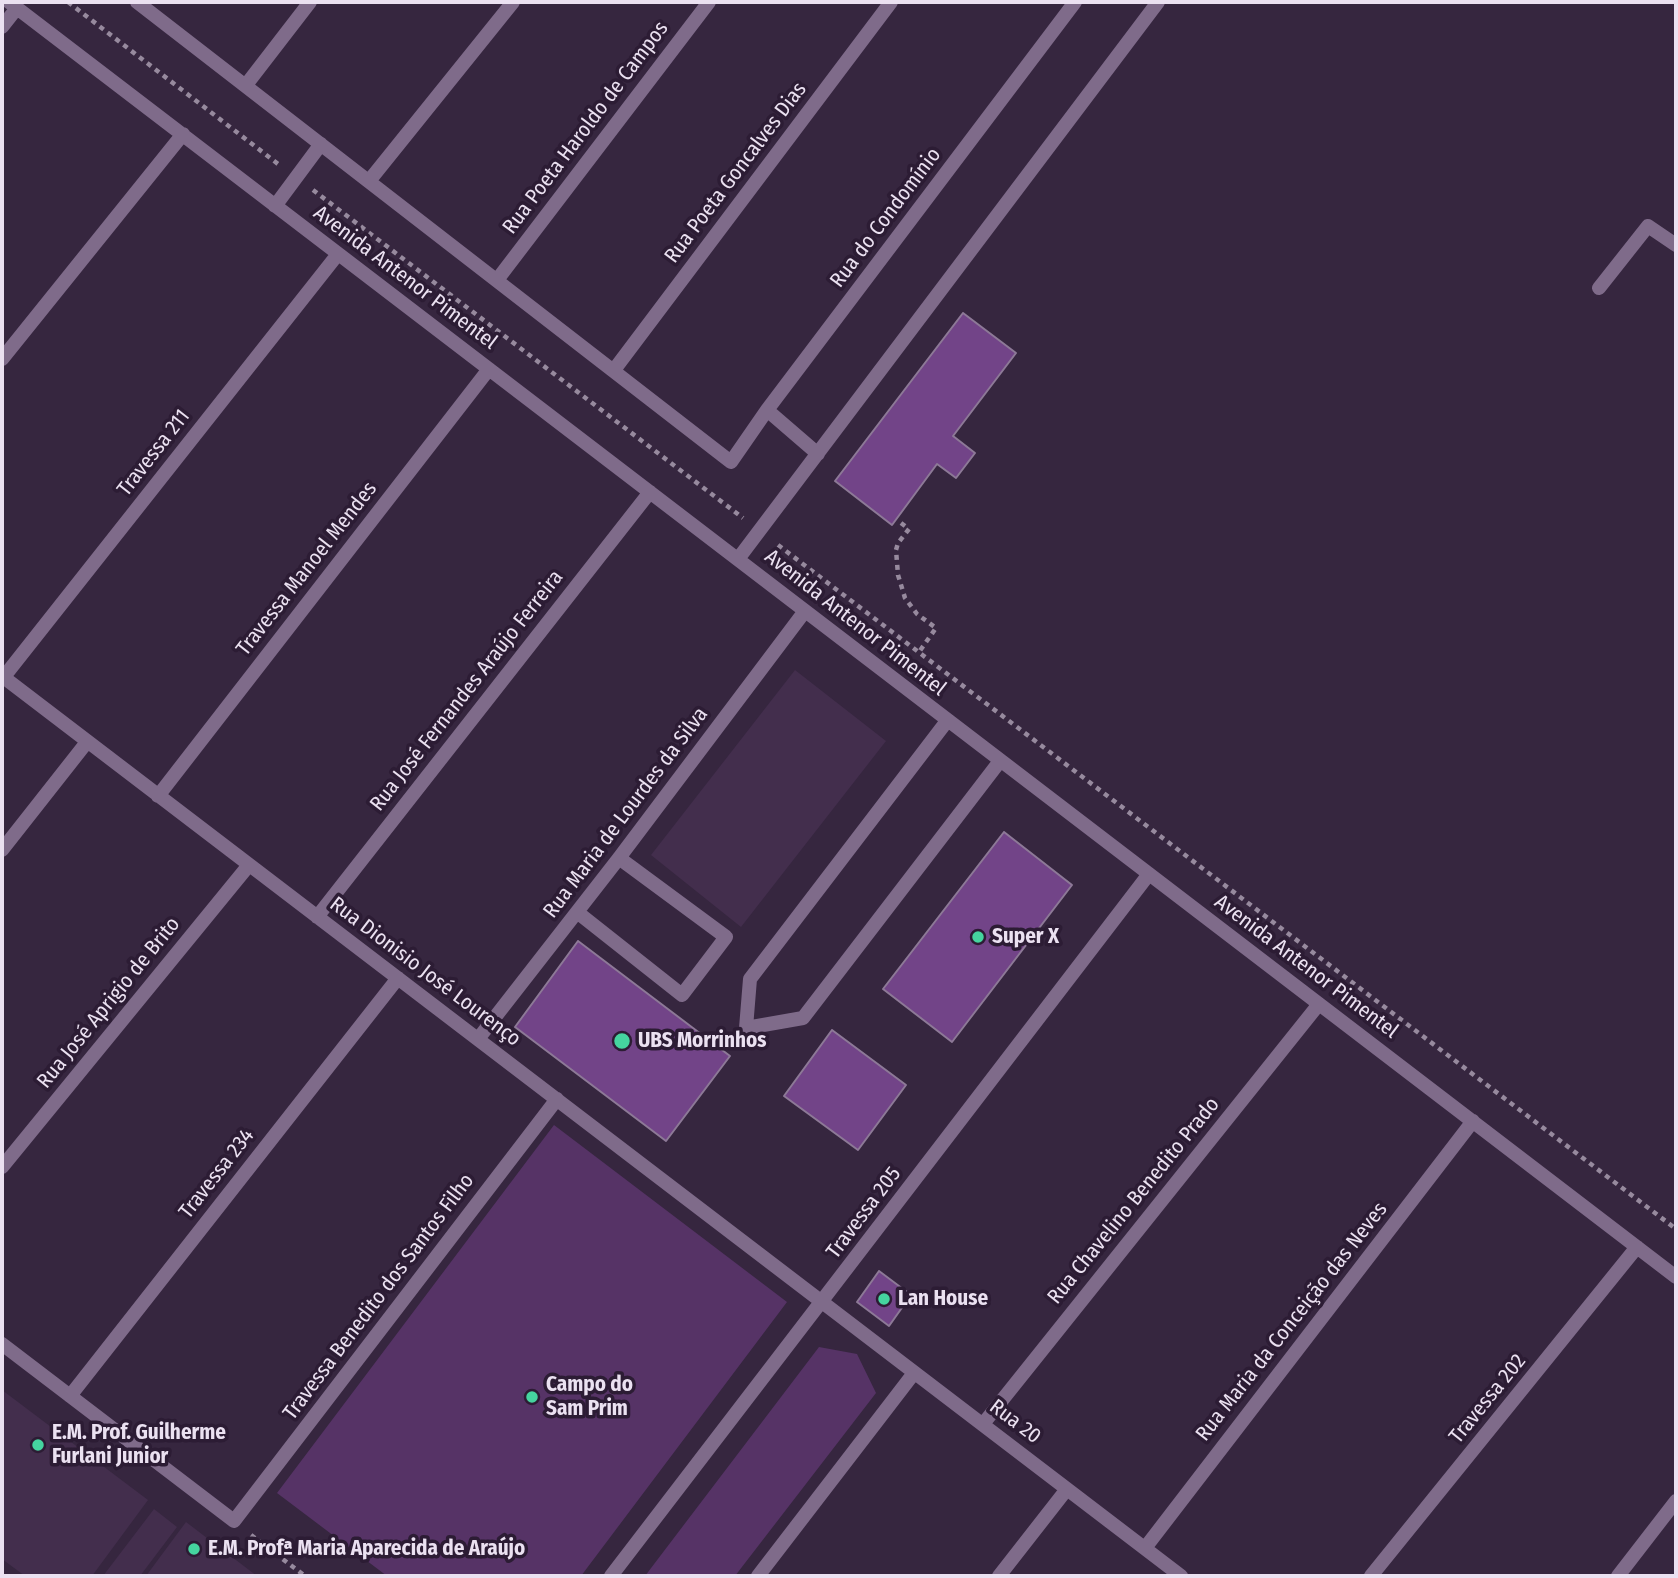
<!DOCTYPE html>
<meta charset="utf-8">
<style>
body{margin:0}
#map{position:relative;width:1678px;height:1578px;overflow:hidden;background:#36263f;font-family:"Fira Sans Condensed",sans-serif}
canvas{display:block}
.frame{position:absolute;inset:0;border:4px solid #ebe1f1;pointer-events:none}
</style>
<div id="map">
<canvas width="1678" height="1578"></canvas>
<div class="frame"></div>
</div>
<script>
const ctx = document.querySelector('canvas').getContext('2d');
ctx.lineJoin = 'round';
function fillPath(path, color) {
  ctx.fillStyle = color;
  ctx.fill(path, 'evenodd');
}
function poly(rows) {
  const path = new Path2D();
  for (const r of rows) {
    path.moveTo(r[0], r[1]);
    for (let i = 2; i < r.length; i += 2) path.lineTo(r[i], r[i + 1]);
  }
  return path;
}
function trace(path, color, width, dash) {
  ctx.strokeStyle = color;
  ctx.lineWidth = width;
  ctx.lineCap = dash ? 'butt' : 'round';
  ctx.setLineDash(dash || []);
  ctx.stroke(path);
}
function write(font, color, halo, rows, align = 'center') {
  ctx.font = font + ' "Fira Sans Condensed",sans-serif';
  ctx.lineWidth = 7;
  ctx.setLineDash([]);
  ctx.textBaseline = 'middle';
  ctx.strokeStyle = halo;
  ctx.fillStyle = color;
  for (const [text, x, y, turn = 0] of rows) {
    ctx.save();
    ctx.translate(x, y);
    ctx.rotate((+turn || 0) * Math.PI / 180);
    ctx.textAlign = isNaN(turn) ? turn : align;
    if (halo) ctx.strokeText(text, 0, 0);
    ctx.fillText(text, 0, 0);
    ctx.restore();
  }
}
const built = poly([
 [795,670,886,741,741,927,651,855],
 [2,1390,148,1500,92,1576,25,1576,2,1559],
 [154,1509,177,1527,140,1576,103,1576],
 [186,1522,257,1576,146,1576]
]);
const green = poly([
 [554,1125,787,1302,581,1576,387,1576,277,1493],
 [819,1347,857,1354,876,1393,735,1576,645,1576]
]);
const building = poly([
 [963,313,1016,353,953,436,975,453,956,478,937,464,892,525,835,481,963,313],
 [1004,832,1072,885,952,1042,883,989,1004,832],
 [578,941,730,1056,666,1141,515,1027,578,941],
 [832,1030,906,1085,858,1150,784,1096,832,1030],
 [879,1271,911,1295,889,1326,857,1302,879,1271]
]);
const path = poly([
 [68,2,278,164],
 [313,190,743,518],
 [901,523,909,529,898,543,896,550,898,575,905,598,917,614,936,628,919,652],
 [778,545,1676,1229],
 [251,1535,305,1576]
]);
const street = poly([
 [9,2,1676,1277],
 [137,2,731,462,767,410,1075,2],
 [2,27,17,8],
 [246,85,310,2],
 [369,181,513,2],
 [275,206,321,144],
 [497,280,709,2],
 [1599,288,1648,226,1676,245],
 [2,359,183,134],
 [614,370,891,2],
 [767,410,818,454],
 [738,559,1158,2],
 [2,676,1181,1576],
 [3,678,338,254],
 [947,721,750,979,746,1028,803,1018,1000,761],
 [158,796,489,369],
 [2,850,87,742],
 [577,912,682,995,726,937,619,858],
 [317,917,650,492],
 [478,1039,619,858,805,611],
 [2,1167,249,865],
 [2,1344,234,1521,557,1099],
 [70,1396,398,978],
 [983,1424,1319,1004],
 [1145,1548,1473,1121],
 [611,1576,1149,874],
 [758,1576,914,1373],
 [999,1576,1067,1489],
 [1371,1576,1637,1247],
 [1618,1576,1676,1501]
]);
const markers = [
 [978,937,7,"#45d49f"],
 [622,1041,9,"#45d49f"],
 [884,1299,7,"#45d49f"],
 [532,1397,7,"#45d49f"],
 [38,1445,7,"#45d49f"],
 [194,1549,7,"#45d49f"]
];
const streetNames = [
 ["Rua Poeta Haroldo de Campos",586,128,-53],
 ["Rua Poeta Goncalves Dias",736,173,-53],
 ["Rua do Condomínio",886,218,-53],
 ["Avenida Antenor Pimentel",405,278,37],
 ["Travessa 211",154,453,-52],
 ["Travessa Manoel Mendes",307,569,-52],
 ["Avenida Antenor Pimentel",855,623,38],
 ["Rua José Fernandes Araújo Ferreira",467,691,-52],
 ["Rua Maria de Lourdes da Silva",626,813,-53],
 ["Avenida Antenor Pimentel",1306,967,37],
 ["Rua Dionisio José Lourenço",425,972,37],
 ["Rua José Aprigio de Brito",109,1003,-51],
 ["Travessa 234",217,1174,-52],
 ["Rua Chavelino Benedito Prado",1134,1201,-51],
 ["Travessa 205",864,1213,-53],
 ["Travessa Benedito dos Santos Filho",379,1297,-53],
 ["Rua Maria da Conceição das Neves",1292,1322,-52],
 ["Travessa 202",1488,1399,-51],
 ["Rua 20",1015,1422,37]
];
const poiNames = [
 ["Super X",992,937],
 ["UBS Morrinhos",638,1041],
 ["Lan House",898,1299],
 ["Campo do",546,1385],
 ["Sam Prim",546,1409],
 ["E.M. Prof. Guilherme",52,1433],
 ["Furlani Junior",52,1457],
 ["E.M. Profª Maria Aparecida de Araújo",208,1549]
];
fillPath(built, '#432e4d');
fillPath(green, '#563366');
fillPath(building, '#724488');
trace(building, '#8d7997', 2);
trace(path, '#978a9e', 4.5, [5, 5]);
trace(street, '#7f6b8a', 14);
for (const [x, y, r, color] of markers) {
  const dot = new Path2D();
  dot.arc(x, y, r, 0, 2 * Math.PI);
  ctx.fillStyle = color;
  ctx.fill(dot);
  trace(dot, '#2c1c34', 2.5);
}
write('21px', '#ebe1f1', '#2c1c34', streetNames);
write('bold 21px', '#ebe1f1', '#2c1c34', poiNames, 'left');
</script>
